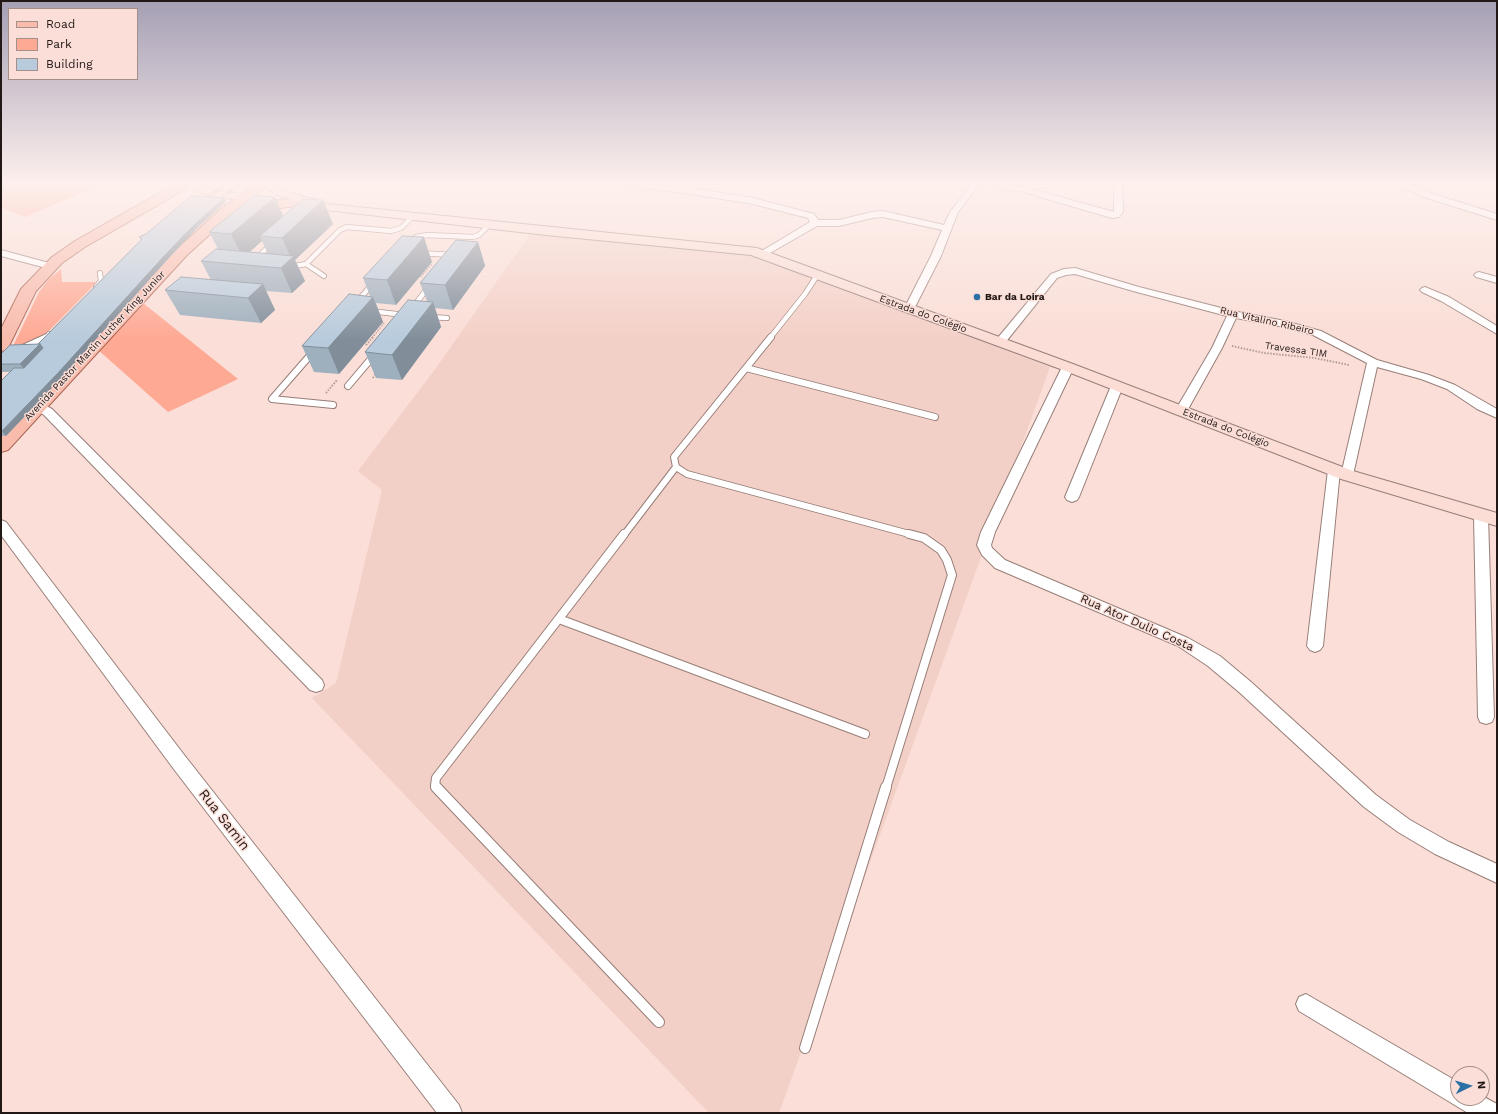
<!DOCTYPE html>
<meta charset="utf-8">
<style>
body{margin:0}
#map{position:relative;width:1498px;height:1114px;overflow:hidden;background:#faded7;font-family:"Work Sans",sans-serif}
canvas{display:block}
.frame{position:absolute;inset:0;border:2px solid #221917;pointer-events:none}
.legend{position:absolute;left:8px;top:8px;width:130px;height:72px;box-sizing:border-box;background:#faded7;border:1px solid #a48f8a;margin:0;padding:5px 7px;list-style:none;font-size:12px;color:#221917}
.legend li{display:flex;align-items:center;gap:8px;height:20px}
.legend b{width:20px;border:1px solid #a48f8a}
.north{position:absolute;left:1450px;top:1066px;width:40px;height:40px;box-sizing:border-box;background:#faded7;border:1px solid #a48f8a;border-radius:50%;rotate:85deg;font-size:11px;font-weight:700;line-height:16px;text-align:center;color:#221917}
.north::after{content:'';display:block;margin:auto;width:14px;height:18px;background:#2b70a5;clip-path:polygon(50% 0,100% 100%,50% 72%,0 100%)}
</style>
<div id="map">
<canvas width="1498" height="1114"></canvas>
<div class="frame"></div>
<ul class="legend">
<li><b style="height:5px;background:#f8bbac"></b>Road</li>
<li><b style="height:11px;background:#fea994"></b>Park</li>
<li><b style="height:11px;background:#b8cbdc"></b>Building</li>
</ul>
<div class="north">N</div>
</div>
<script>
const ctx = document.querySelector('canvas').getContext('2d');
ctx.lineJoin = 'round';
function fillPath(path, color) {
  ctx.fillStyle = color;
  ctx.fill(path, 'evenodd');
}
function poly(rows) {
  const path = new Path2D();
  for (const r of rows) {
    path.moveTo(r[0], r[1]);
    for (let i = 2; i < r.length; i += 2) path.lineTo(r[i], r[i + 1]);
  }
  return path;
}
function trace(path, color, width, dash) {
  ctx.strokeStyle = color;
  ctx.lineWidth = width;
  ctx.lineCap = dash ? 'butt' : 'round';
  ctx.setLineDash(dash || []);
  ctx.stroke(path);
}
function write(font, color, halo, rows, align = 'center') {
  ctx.font = font + ' "Work Sans",sans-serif';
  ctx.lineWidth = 3;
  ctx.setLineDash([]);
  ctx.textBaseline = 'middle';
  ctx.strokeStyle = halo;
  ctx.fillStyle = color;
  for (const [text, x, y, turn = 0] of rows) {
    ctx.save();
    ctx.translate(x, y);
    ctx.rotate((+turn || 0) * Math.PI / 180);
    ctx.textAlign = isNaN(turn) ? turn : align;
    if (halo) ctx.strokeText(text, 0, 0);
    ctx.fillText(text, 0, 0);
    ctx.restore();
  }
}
const built = poly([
 [530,234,748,252,1050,367,779,1113,709,1113,312,698,336,683,382,490,358,471,436,368]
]);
const green = poly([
 [1,184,103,184,25,217,1,208],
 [61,269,62,282,95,282,95,284,45,335,11,350,39,292,48,280],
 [143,303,238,379,168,412,97,349]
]);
const pathFar1 = poly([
 [421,277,432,264],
 [372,338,384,323]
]);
const path = poly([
 [366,345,373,337],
 [1232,346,1264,353,1315,358,1349,365],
 [373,378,376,373],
 [326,393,337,380]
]);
const serviceFar3 = poly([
 [410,242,416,237,427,235,473,237,479,235,489,225],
 [420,253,452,255],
 [255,260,272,243],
 [306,264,324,276],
 [289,267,306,264,340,230,347,227,391,231,401,228,413,216],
 [96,287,101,281,100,273],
 [357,302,374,282],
 [413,307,430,285],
 [370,311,405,315],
 [430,317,447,318],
 [46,338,49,334],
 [770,338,805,294,818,274]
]);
const serviceFar2 = poly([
 [771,337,674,457,676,467,687,474,913,535],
 [23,348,47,337],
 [313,352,272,399,333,405],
 [746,368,935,417],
 [348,386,375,354],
 [624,535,676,467]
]);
const serviceFar1 = poly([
 [559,619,865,734],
 [437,788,435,786,436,778,624,534],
 [886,788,952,575,947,560,941,550,924,538,909,534]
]);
const service = poly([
 [436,787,659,1022],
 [805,1048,886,787]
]);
const minor = poly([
 [624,184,650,184,685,187,753,198,814,214,818,220,839,220,872,212,883,211,944,225,950,212,972,184,980,184,958,212,941,256,914,309,909,312,904,309,931,256,942,230,883,217,872,218,839,226,817,226,763,257,760,256,758,254,760,252,810,222,808,218,753,204,685,193,628,186,624,184],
 [986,184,1004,184,1021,186,1114,212,1114,186,1119,184,1122,186,1123,212,1119,217,1112,218,1020,191,990,186,986,184],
 [1396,184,1407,184,1433,194,1497,214,1497,220,1427,198,1396,184],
 [1,250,53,264,55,266,50,269,1,256,1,250],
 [1075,268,1139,287,1233,311,1285,321,1321,331,1377,360,1429,375,1455,385,1497,409,1497,418,1477,409,1447,389,1421,379,1377,367,1353,475,1352,478,1347,479,1342,478,1341,475,1367,363,1313,335,1284,327,1236,318,1222,348,1187,411,1185,414,1181,415,1177,414,1175,411,1212,348,1227,316,1133,291,1075,274,1066,275,1057,278,1004,344,996,344,995,342,996,340,1051,274,1064,269,1075,268],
 [1479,272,1497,277,1497,283,1476,277,1474,275,1476,273,1479,272],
 [1425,287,1449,297,1497,326,1497,334,1441,301,1422,292,1420,290,1422,288,1425,287],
 [1068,364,1074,367,995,532,991,545,992,548,1005,560,1188,638,1220,656,1251,682,1376,795,1410,820,1449,842,1497,864,1497,883,1435,854,1398,832,1364,807,1239,692,1208,666,1178,646,995,568,982,555,977,545,981,532,1062,367,1068,364],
 [1117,383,1121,384,1123,386,1079,497,1077,500,1072,502,1067,500,1065,497,1111,386,1113,384,1117,383],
 [39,402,52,409,322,680,324,685,322,690,316,692,310,690,44,415,35,409,33,406,35,403,39,402],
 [1334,466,1338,467,1340,470,1323,646,1320,650,1315,652,1310,650,1307,646,1328,470,1330,467,1334,466],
 [1481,511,1486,513,1488,516,1494,717,1492,722,1486,724,1480,722,1478,717,1474,516,1476,513,1481,511],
 [1,520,6,522,185,756,459,1105,462,1113,437,1113,173,768,1,535,1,520],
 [1306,994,1458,1082,1458,1098,1482,1098,1482,1096,1497,1104,1497,1113,1468,1113,1299,1011,1296,1004,1299,997,1306,994]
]);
const secondary = poly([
 [191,184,202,184,204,187,214,190,263,197,267,198,269,200,267,202,263,203,212,196,196,191,191,184],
 [266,184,276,184,287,192,317,200,318,203,757,248,1073,364,1353,471,1497,513,1497,526,1341,479,1063,370,751,255,546,235,299,207,295,206,293,204,297,201,279,196,269,190,266,184]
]);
const primary = poly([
 [175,184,190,184,189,187,85,247,62,263,36,291,9,346,7,350,1,351,1,329,21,289,52,257,75,241,175,184],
 [255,184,269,184,231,215,187,255,8,450,1,452,1,434,177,249,221,209,255,184],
 [291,199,296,200,298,203,296,206,249,212,244,211,242,208,244,205,249,204,291,199]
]);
const rail = poly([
 [199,204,225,184],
 [213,204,240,184]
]);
const wall = poly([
 [275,197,283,216,333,224,295,260,305,281,292,293,266,291,275,310,261,323,180,315,165,290,211,280,201,261,218,249,209,232],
 [262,241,268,254,249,252],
 [224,198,226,202,196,229,167,260,62,377,6,436,1,436,1,381,10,372,1,372,1,354,38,344,141,240,139,237],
 [478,242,485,266,453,310,435,308,441,327,402,380,376,378,365,352,427,301,420,283],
 [432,262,396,305,376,303,383,322,339,374,314,372,302,346,370,296,363,278]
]);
const shadedWall = poly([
 [275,197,285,221,260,236,262,241,243,258,231,234],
 [224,198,226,202,196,229,167,260,62,377,6,436,2,431,165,255,194,225],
 [323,200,333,224,295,260,305,281,292,293,281,268,291,258,282,238],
 [424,237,432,262,396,305,387,280],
 [478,242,485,266,453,310,445,285],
 [263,284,275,310,261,323,248,298],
 [373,297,383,322,339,374,328,348],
 [433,302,441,327,402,380,392,355],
 [40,344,47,352,27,373,20,364]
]);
const building = poly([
 [255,195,275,197,231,234,209,232,255,195],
 [191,196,224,198,194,225,165,255,58,373,2,431,1,431,1,381,14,368,24,368,43,348,40,344,38,344,142,239,139,237,146,234,191,196],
 [303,199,323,200,282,238,260,236,303,199],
 [402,236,424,237,387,280,363,278,402,236],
 [456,240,478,242,445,285,420,283,456,240],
 [216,249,294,256,281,268,201,261,216,249],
 [181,277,263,284,248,298,165,290,181,277],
 [349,294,373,297,328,348,302,346,349,294],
 [408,300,433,302,392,355,365,352,408,300],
 [40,344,20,364,1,364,1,354,10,345,40,344]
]);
const markers = [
 [977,297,4,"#2b70a5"]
];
const farPoinames = [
 ["Bar da Loira",985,297]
];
const farStreetnames = [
 ["Estrada do Colégio",923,314,20],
 ["Rua Vitalino Ribeiro",1267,321,13],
 ["Avenida Pastor Martin Luther King Junior",95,346,-47],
 ["Travessa TIM",1296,350,8],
 ["Estrada do Colégio",1226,428,21]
];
const streetNames = [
 ["Rua Ator Dulio Costa",1137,623,24]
];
const nearStreetnames = [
 ["Rua Samin",224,820,52]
];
fillPath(built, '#f3d0c7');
fillPath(green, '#fea994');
trace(serviceFar3, '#977e78', 6);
trace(serviceFar2, '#977e78', 8);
trace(serviceFar1, '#977e78', 10);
trace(service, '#977e78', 12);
trace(minor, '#977e78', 2);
trace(secondary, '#977e78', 2);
trace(primary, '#aa6554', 2);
trace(pathFar1, '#b29d97', 1.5, [1.5, 1.5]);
trace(path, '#b29d97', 2, [1.5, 1.5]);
trace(serviceFar3, '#fff', 4.5);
trace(serviceFar2, '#fff', 6);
trace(serviceFar1, '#fff', 8);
trace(service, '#fff', 10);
fillPath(minor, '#fff');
fillPath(secondary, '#fbddd6');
fillPath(primary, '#f8bbac');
trace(rail, '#8a7873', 3);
trace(rail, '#faded7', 2, [6]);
fillPath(wall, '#9eafbd');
fillPath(shadedWall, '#818e9a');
fillPath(building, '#b8cbdc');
trace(building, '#818e9a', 1);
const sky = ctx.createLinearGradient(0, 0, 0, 340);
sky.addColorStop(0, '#a59fb4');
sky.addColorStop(0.54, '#fdf0ed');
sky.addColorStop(1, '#fdf0ed00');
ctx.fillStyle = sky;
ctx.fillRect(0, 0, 1498, 340);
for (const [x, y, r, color] of markers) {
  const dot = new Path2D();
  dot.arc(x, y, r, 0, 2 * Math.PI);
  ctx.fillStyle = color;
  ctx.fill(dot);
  trace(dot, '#faded7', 1.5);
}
write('bold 10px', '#221917', '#faded7', farPoinames, 'left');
write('10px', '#221917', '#faded7', farStreetnames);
write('12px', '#221917', '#faded7', streetNames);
write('14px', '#221917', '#faded7', nearStreetnames);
</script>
